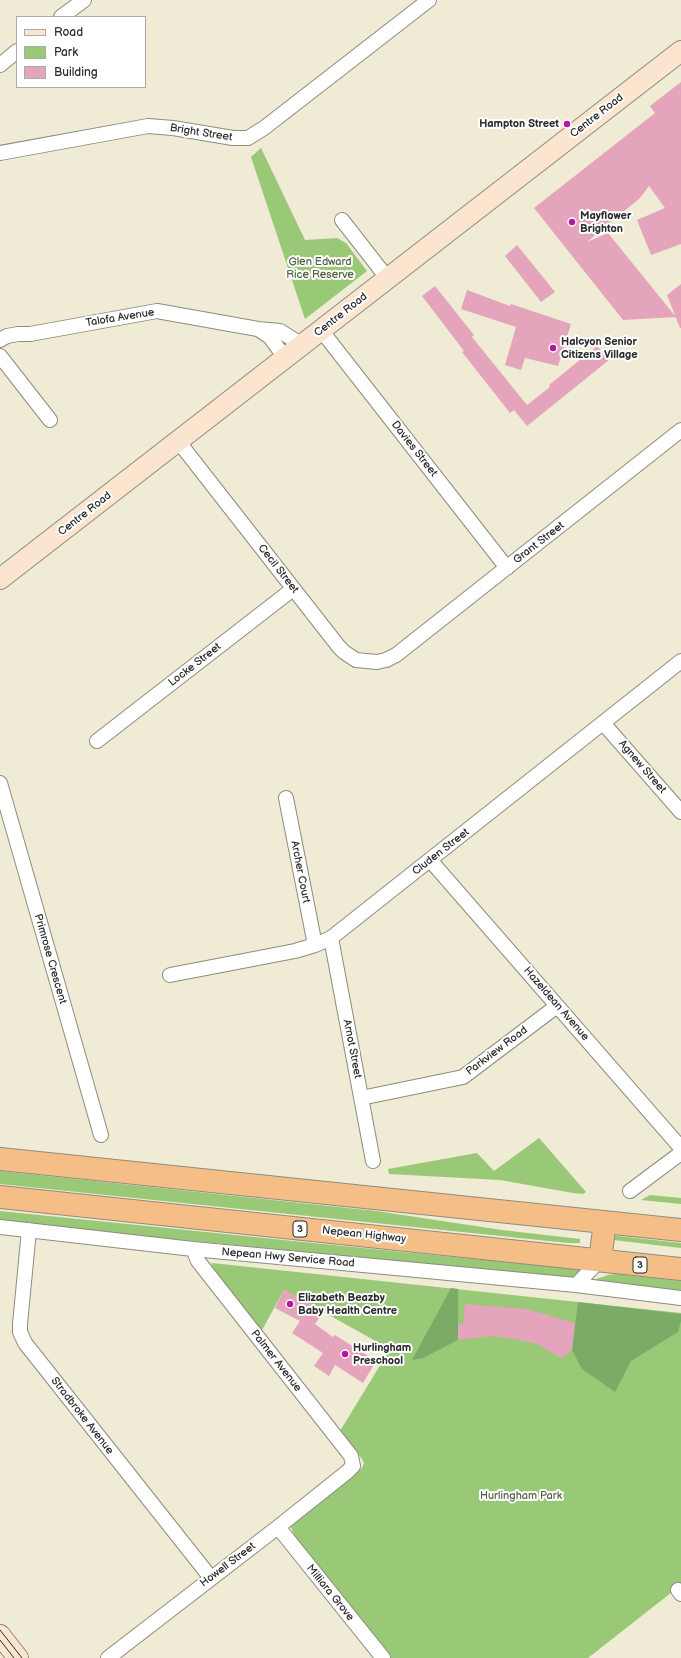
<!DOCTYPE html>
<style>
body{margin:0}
#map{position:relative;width:681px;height:1658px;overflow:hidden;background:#f0ebd4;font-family:"Balsamiq Sans",sans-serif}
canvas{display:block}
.legend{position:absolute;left:16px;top:16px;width:130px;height:72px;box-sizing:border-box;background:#fff;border:1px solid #aaa;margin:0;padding:5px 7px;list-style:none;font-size:12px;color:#2b2b2b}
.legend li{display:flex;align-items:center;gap:8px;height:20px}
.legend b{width:20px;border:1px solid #aaa}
</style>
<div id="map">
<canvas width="681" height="1658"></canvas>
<ul class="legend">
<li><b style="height:5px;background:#fbe5cf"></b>Road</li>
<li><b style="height:11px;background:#99c876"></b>Park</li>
<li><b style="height:11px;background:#e4a4bb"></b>Building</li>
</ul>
</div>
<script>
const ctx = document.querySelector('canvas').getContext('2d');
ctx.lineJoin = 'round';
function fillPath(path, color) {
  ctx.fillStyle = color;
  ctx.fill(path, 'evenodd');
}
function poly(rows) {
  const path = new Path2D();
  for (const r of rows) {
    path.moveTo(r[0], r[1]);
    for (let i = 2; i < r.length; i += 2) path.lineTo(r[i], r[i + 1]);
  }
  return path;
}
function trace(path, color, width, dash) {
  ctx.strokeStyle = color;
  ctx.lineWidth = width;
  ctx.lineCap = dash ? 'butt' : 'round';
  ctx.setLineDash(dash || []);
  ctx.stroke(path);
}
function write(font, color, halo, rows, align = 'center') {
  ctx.font = font + ' "Balsamiq Sans",sans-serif';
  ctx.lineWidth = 4;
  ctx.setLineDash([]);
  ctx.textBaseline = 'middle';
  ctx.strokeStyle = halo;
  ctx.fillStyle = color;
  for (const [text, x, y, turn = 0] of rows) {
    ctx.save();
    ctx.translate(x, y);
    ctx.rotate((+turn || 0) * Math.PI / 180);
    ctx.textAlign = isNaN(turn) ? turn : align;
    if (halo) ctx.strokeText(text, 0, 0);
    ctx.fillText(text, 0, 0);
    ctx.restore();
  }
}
const green = poly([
 [261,148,305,240,337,238,346,243,367,271,305,319,251,157],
 [539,1138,586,1192,583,1194,573,1193,500,1180,389,1174,388,1169,477,1153,494,1171],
 [0,1171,376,1211,502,1230,580,1239,580,1243,568,1243,0,1184],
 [650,1195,681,1198,681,1204,641,1200],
 [0,1211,313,1243,584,1270,578,1275,570,1278,0,1222],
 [618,1236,681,1243,681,1248,613,1240,612,1237],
 [212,1263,681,1313,681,1585,588,1658,391,1658,295,1538,291,1527,294,1521,362,1468,364,1463,362,1459,340,1431,390,1349,284,1290,261,1332,211,1268],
 [616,1274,681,1281,681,1291,591,1281,608,1275]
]);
const forest = poly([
 [451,1288,458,1289,458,1340,423,1358,412,1360],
 [578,1302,681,1314,681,1321,678,1332,631,1361,615,1392,582,1369,572,1350]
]);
const building = poly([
 [681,82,681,244,651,255,637,220,665,208,649,186,640,198,587,242,608,233,676,317,623,320,534,208,655,113,650,106],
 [517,245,555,292,541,302,505,256],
 [681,284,681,328,680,328,667,295],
 [435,286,474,335,472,337,527,405,550,387,549,385,597,346,609,360,527,426,514,410,510,413,462,352,464,351,422,296],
 [467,290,510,306,511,304,571,324,558,366,525,358,521,370,505,365,516,327,461,309],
 [284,1290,305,1301,322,1314,315,1324,333,1337,335,1335,376,1361,363,1383,335,1365,329,1376,314,1366,323,1353,292,1333,300,1321,275,1308],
 [465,1304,527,1309,575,1323,572,1350,561,1358,537,1344,516,1339,490,1336,458,1340,458,1324,463,1324]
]);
const minor = poly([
 [61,17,84,0],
 [0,65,17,51],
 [0,153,148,126,173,128,233,138,248,138,264,128,429,0],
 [342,220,388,279],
 [258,329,270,337,285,358],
 [321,330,507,568],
 [0,340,7,336,18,334,30,334,157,311,258,329,280,331,302,345],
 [0,356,50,420],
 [178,441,339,647,344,652,356,660,377,662,386,660,396,655,681,430],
 [603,723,681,812],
 [97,741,293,589],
 [0,783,101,1135],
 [286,798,315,945],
 [430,860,681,1148],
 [331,938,373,1161],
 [170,975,295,951,315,945,331,938,681,661],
 [361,1098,463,1077,557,1006],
 [630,1191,681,1153],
 [0,1227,193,1249,576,1285,681,1298],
 [29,1230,20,1324,20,1332,25,1343,211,1578],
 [576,1285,600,1260],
 [278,1527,383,1658],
 [678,1590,681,1594],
 [108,1658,278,1527,347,1472,353,1466,351,1456,198,1261,193,1249]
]);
const secondary = poly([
 [0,579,681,51],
 [0,1635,18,1658]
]);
const trunk = poly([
 [0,1159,681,1230],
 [0,1197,681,1269],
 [600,1260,605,1222]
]);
const tram = poly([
 [0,1630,22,1658],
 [0,1640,14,1658]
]);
const markers = [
 [567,124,4,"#b5179e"],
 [572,222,4,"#b5179e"],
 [553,348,4,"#b5179e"],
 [290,1304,4,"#b5179e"],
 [345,1354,4,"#b5179e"]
];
const shields = [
 [300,1229,14],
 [640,1265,14]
];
const shieldNames = [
 ["3",300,1229],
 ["3",640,1265]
];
const streetNames = [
 ["Centre Road",597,116,-38],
 ["Bright Street",201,133,9],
 ["Centre Road",341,315,-38],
 ["Talofa Avenue",120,318,-9],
 ["Davies Street",414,449,52],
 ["Centre Road",85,514,-38],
 ["Grant Street",539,543,-38],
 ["Cecil Street",278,569,52],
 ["Locke Street",195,665,-38],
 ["Agnew Street",642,767,49],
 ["Cluden Street",441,852,-38],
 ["Archer Court",300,872,79],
 ["Primrose Crescent",50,959,74],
 ["Hazeldean Avenue",556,1004,49],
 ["Arnot Street",352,1049,79],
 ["Parkview Road",497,1051,-37],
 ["Nepean Highway",364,1235,6],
 ["Nepean Hwy Service Road",288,1258,5],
 ["Palmer Avenue",276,1361,52],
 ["Stradbroke Avenue",82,1416,52],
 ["Howell Street",228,1565,-37],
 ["Milliara Grove",330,1593,51]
];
const poiNames = [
 ["Hampton Street",559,124,"right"],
 ["Mayflower",580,216],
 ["Brighton",580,229],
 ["Halcyon Senior",561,342],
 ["Citizens Village",561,355],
 ["Elizabeth Beazby",298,1298],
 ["Baby Health Centre",298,1311],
 ["Hurlingham",353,1348],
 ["Preschool",353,1361]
];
const parkNames = [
 ["Glen Edward",320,262],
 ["Rice Reserve",320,275],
 ["Hurlingham Park",521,1496]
];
fillPath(green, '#99c876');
fillPath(forest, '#7aac67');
fillPath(building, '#e4a4bb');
trace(minor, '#8e8b80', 16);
trace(secondary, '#8e8b80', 22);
trace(trunk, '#8e8b80', 24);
trace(minor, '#fff', 14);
trace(secondary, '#fbe5cf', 20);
trace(trunk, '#f6be87', 22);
trace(tram, '#2b2b2b', 1);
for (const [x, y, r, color] of markers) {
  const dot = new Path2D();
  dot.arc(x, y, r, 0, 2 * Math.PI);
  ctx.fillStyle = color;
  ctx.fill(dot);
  trace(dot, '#fff', 1.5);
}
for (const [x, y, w] of shields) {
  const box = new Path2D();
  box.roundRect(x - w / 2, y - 8, w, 16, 3);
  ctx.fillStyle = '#fff';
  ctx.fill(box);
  trace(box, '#2b2b2b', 1);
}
write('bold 10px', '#2b2b2b', null, shieldNames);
write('11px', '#2b2b2b', '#fff', streetNames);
write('bold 11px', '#2b2b2b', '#fff', poiNames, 'left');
write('11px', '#526245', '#fff', parkNames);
</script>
